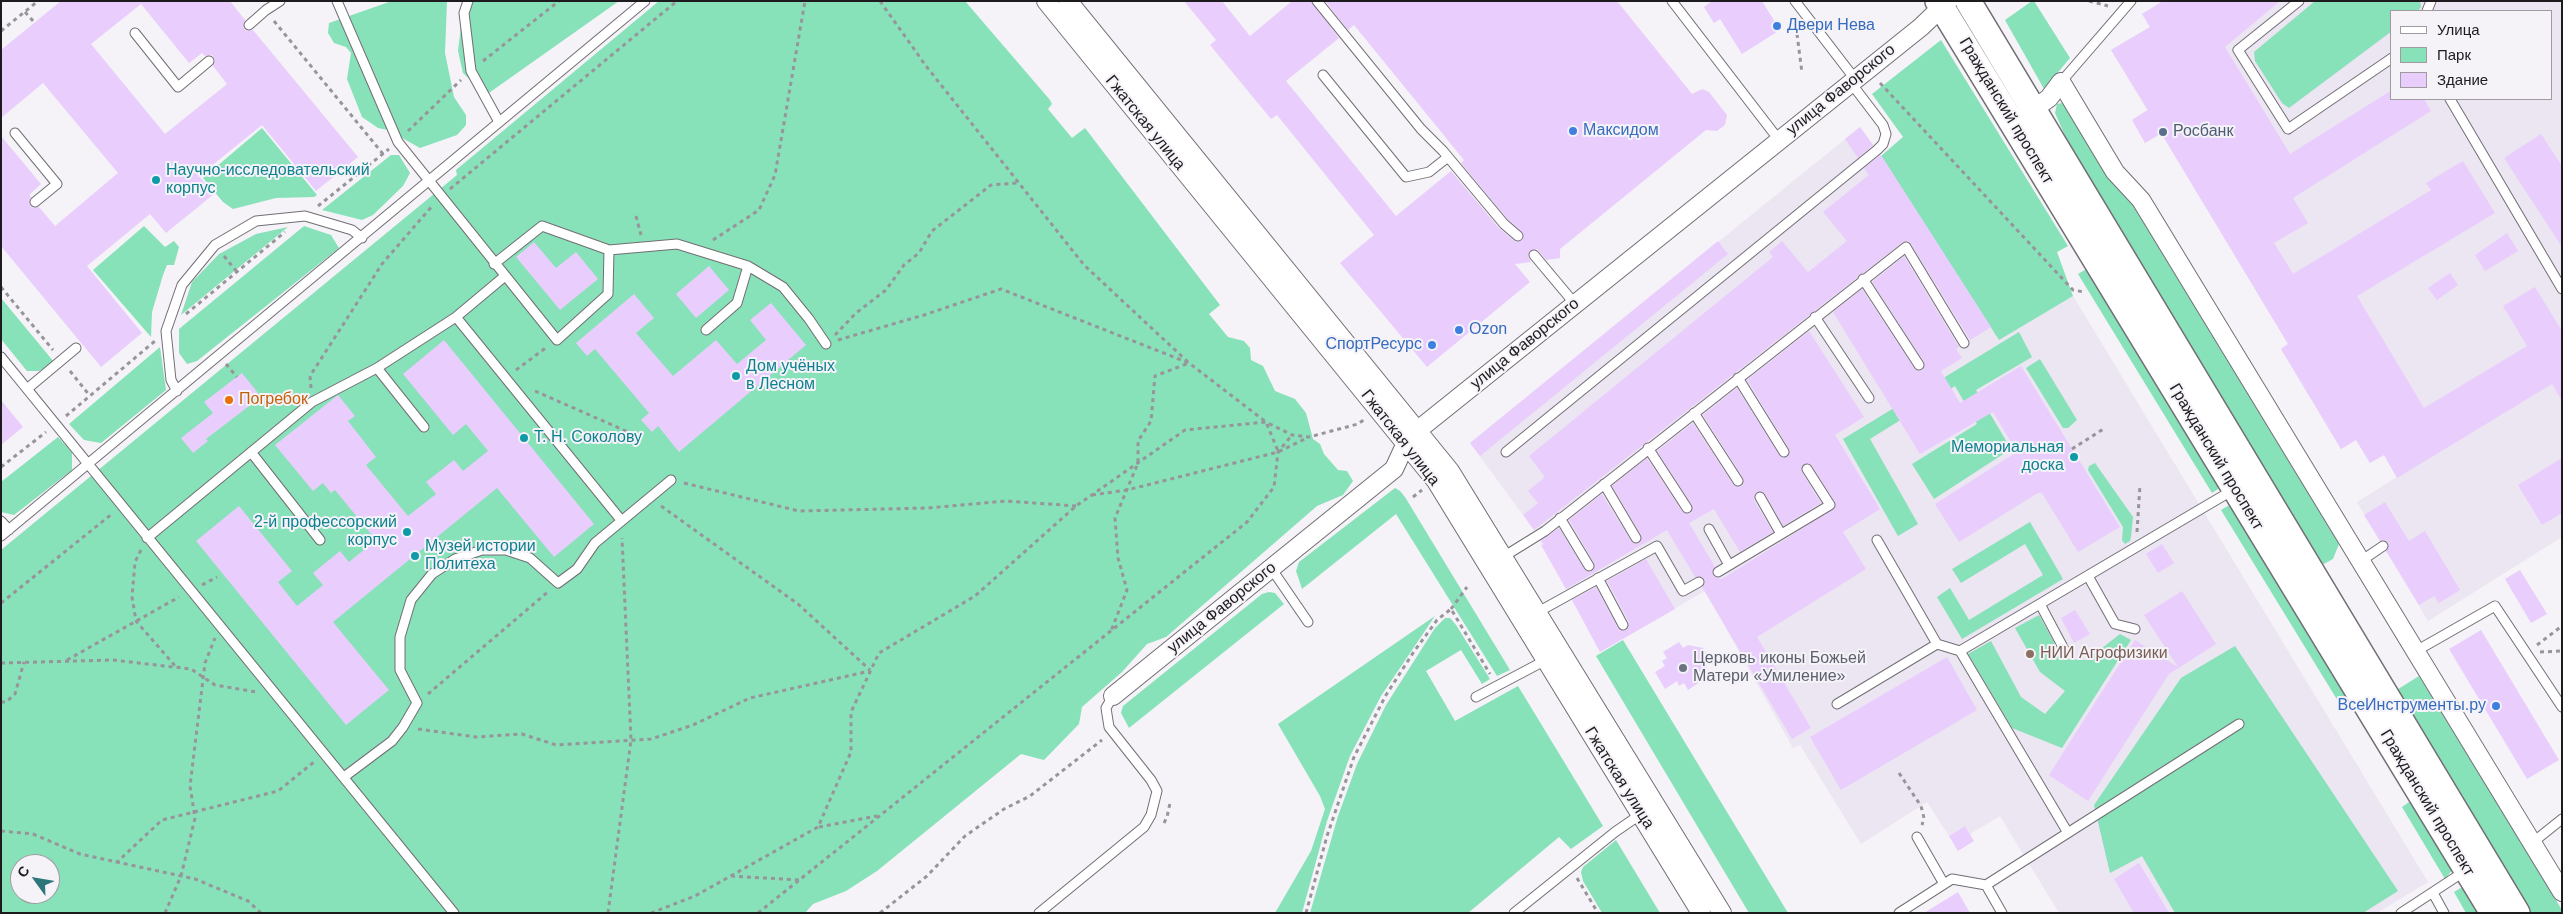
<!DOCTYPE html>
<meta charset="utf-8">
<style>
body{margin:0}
#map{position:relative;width:2563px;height:914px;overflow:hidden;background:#f5f2f8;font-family:Helvetica,sans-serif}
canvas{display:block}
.frame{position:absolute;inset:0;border:2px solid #1d1b1e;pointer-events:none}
.legend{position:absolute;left:2390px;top:10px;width:162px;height:90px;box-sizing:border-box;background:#f5f2f8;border:1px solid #9f9ca1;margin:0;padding:6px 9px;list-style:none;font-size:15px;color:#1d1b1e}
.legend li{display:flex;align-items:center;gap:10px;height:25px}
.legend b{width:25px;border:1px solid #9f9ca1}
.north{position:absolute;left:10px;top:854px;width:50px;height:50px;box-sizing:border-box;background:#f5f2f8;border:1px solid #9f9ca1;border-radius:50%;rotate:302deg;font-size:14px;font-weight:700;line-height:20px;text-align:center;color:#1d1b1e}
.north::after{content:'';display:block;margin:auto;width:18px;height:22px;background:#2d767c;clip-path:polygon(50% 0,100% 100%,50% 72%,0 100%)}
</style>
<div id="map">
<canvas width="2563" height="914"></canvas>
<div class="frame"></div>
<ul class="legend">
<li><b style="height:6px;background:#fff"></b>Улица</li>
<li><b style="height:14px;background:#87e1b9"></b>Парк</li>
<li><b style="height:14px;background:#e9cefd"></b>Здание</li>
</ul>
<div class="north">С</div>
</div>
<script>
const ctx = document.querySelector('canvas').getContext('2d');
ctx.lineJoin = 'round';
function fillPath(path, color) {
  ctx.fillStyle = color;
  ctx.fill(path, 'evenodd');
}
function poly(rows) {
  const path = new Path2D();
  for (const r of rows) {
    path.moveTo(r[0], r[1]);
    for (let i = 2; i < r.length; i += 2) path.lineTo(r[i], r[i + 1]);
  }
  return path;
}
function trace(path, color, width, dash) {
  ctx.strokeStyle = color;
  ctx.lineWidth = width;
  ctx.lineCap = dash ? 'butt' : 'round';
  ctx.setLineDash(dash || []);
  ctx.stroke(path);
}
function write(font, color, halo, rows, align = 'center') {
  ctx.font = font + ' Helvetica,sans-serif';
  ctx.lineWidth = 4;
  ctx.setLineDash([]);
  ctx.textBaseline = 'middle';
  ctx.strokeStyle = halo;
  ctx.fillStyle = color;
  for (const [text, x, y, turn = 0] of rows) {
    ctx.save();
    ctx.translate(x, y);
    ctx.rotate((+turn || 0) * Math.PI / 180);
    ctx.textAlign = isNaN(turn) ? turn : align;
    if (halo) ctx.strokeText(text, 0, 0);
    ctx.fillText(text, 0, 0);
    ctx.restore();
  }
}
const built = poly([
 [2163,1,2562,1,2562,537,2428,621,2357,502,2397,477,2384,455,2370,463,2356,440,2341,449,2281,349,2288,344,2162,134,2145,143,2132,120,2147,110,2111,50,2150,27,2142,14],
 [2392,11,2552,11,2552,99,2392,99],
 [1860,127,1881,156,1999,339,2073,296,2428,882,2377,913,2059,913,2000,816,1970,834,1965,826,1949,836,1927,802,1861,844,1800,745,1793,748,1705,591,1600,652,1535,531,1470,443]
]);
const green = poly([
 [392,1,447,1,445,53,454,97,466,115,466,125,457,135,420,148,388,130,378,128,362,117,347,79,351,53,346,47,334,43,328,33,329,23],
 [464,1,619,1,486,95,463,73,458,51],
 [659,1,965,1,1050,100,1052,104,1048,109,1072,138,1085,128,1220,305,1209,314,1228,337,1244,341,1250,348,1251,360,1263,366,1275,391,1295,399,1306,413,1313,439,1320,444,1324,454,1338,470,1347,471,1353,481,1343,495,1317,506,1166,637,1147,644,1122,672,1082,707,1079,724,1044,760,1021,754,877,871,846,891,813,904,805,913,1,913,1,550,457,175,456,170],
 [20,864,50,864,50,894,20,894],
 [2032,1,2034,1,2070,58,2044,89,2005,20],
 [2315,1,2420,1,2421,7,2418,11,2392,11,2392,31,2289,108,2282,103,2255,61,2254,52],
 [1941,40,2068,246,2057,252,2073,296,1999,340,1881,156,1903,137,1872,94],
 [2062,103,2066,105,2112,181,2134,207,2339,544,2333,559,2320,566,2080,169,2055,113,2057,104],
 [262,128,317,195,314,197,276,198,233,209,223,202,203,178],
 [391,155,399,155,410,173,403,186,373,215,362,220,322,210],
 [144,226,165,247,174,241,179,247,174,265,167,265,163,275,152,312,151,337,93,270],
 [304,226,331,235,339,248,197,361,187,364,179,353,179,329],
 [288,227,181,315,192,282,219,254,256,234],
 [2088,268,2221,487,2212,493,2078,274],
 [1,298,54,362,39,371,27,371,1,339],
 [2019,332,2032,357,1976,390,2011,449,1934,499,1912,464,1977,424,1955,386,1870,439,1918,524,1898,536,1843,439],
 [160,347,166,390,101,443,84,440,69,424],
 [2040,359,2077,420,2068,428,2063,428,2026,368],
 [58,437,72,452,72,470,14,515,1,512,1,482],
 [2095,463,2133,517,2131,537,2130,541,2125,544,2122,540,2123,527,2088,470,2089,466],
 [1395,488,1400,491,1405,497,1510,670,1497,676,1396,514,1302,589,1296,571,1299,562],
 [2231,504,2350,700,2341,706,2221,510],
 [2030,522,2063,579,1962,639,1937,597,1950,588,1969,620,2043,575,2025,544,1961,583,1952,569],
 [1269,592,1275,593,1284,604,1129,728,1121,713,1123,706,1262,594],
 [2039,615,2063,659,2087,660,2120,634,2131,640,2062,748,2012,728,1968,654,1991,641,2021,697,2045,714,2065,691,2040,672,2015,628],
 [1435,616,1381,696,1350,756,1327,821,1302,913,1275,913,1311,851,1325,809,1320,796,1278,724],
 [1445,618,1450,618,1456,625,1490,679,1482,684,1461,650,1426,671,1455,721,1518,686,1603,826,1571,849,1559,837,1468,913,1310,913,1338,816,1357,764,1386,705,1435,628],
 [1623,640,1788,913,1749,913,1596,656],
 [2235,646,2398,891,2363,913,2175,913,2142,856,2110,873,2094,805,2181,678],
 [2419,676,2562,910,2562,913,2529,913,2395,691],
 [2412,800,2453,869,2445,879,2402,807],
 [1616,840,1660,913,1602,913,1583,881,1581,872,1583,867],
 [2464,886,2481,913,2466,913,2454,892]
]);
const building = poly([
 [61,1,230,1,245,20,244,29,247,31,253,30,358,157,316,191,262,125,199,176,214,194,166,233,150,214,87,266,142,333,101,367,1,246,1,136,41,184,29,195,31,197,30,206,33,208,39,207,55,226,118,173,43,83,1,118,1,50],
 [141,4,189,63,202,53,205,56,212,55,215,60,213,66,227,84,165,134,91,44],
 [1184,1,1222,1,1250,36,1292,1,1311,1,1339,38,1286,81,1396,216,1451,171,1499,228,1516,242,1523,240,1522,232,1508,220,1461,163,1464,160,1354,25,1348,30,1325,1,1617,1,1692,94,1702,89,1709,92,1727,115,1725,125,1717,131,1706,130,1560,249,1560,258,1546,260,1537,249,1530,251,1528,256,1531,262,1515,264,1530,282,1427,367,1340,263,1374,235,1277,115,1271,119,1210,45,1216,40],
 [1712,1,1762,1,1780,30,1742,54,1720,19,1714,23,1704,7],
 [2163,1,2280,1,2225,47,2290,154,2392,90,2392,99,2424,99,2431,111,2293,198,2308,223,2274,243,2293,274,2431,190,2426,183,2463,161,2495,213,2357,296,2424,408,2527,346,2503,306,2535,287,2562,331,2562,401,2552,384,2397,478,2384,455,2370,463,2356,440,2341,449,2281,349,2288,344,2161,133,2145,143,2132,120,2148,110,2111,50,2150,27,2142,14],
 [1860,127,1873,145,1858,158,1845,139],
 [2541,134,2562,166,2562,247,2504,158],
 [1881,155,1991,327,1970,340,1911,244,1908,241,1903,242,1534,530,1523,515,1538,503,1528,491,1545,477,1529,456,1773,257,1769,252,1782,241,1808,272,1847,241,1823,212,1869,175,1864,168],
 [2507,233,2518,251,2485,271,2475,255],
 [1718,241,1728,254,1480,456,1470,443],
 [534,242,556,268,576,252,598,279,560,310,516,257],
 [1904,256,1959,347,1956,349,1962,358,1941,371,1960,403,2021,366,2120,527,2078,552,2042,493,2038,493,1959,542,1935,504,2017,452,1993,412,1920,454,1833,312,1862,289,1914,368,1919,371,1923,370,1924,362,1872,282],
 [709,266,729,290,696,318,676,294],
 [2450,273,2458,285,2437,300,2428,288],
 [634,294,654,318,636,333,673,376,716,340,737,364,766,340,750,320,771,303,806,345,679,452,658,426,652,432,641,420,649,413,595,349,587,356,576,343],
 [1809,331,1864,417,1835,435,1880,509,1843,532,1866,569,1757,637,1811,728,1792,739,1702,587,1705,583,1704,579,1695,577,1667,530,1566,589,1541,545,1544,544,1541,541,1559,528,1584,569,1589,572,1593,571,1594,563,1569,520,1602,494,1631,541,1636,544,1640,543,1641,535,1612,486,1647,458,1682,511,1687,514,1691,513,1692,505,1657,451,1693,423,1733,484,1738,487,1742,486,1743,478,1703,415,1737,388,1779,455,1784,458,1788,457,1789,449,1747,380],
 [1804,464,1812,466,1835,502,1835,508,1722,579,1715,577,1712,572,1715,567,1689,523,1714,509,1740,552,1773,532,1754,500,1757,492,1765,494,1783,526,1821,503,1802,472],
 [444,340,594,524,554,557,497,488,333,622,389,690,346,725,196,541,239,506,292,571,278,582,297,606,323,585,313,573,340,551,349,562,376,540,335,490,331,493,323,483,313,491,275,445,338,395,355,416,348,421,376,457,366,465,408,516,436,494,426,482,454,460,463,471,488,451,466,424,453,435,403,374],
 [242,373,258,393,250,399,253,403,206,439,208,441,193,453,181,438,213,413,204,402],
 [1,400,23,427,1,445],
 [2562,458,2562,513,2542,525,2518,485],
 [2385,502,2409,541,2425,531,2460,590,2439,603,2434,596,2419,605,2386,551,2388,543,2385,540,2380,541,2364,515],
 [2162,544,2174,563,2158,573,2146,554],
 [1646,559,1675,609,1600,652,1572,600,1596,587,1618,628,1626,630,1629,622,1607,581],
 [2520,570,2547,614,2531,623,2505,579],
 [2182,591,2216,644,2169,674,2088,801,2049,775,2135,640,2178,667,2144,615],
 [2075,610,2090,634,2074,643,2061,618],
 [2481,630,2559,760,2527,779,2449,649],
 [1679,642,1683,648,1688,645,1703,648,1709,657,1706,669,1699,674,1703,680,1688,690,1684,683,1679,686,1677,681,1665,689,1655,672,1665,666,1662,661,1667,658,1663,652],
 [1947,657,1977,710,1841,790,1810,737],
 [1965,826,1974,841,1958,851,1949,836],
 [2139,863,2169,913,2134,913,2114,879],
 [1958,892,1970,913,1924,913]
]);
const path = poly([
 [880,1,926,66,1084,265,1189,363,1155,376,1151,421,1138,441,1138,463,1115,518,1118,558,1127,590,1111,631],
 [2089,1,2108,6],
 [25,12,35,23],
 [274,21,383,154],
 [1796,26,1802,73],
 [1,31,38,1],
 [483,61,559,1],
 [1880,83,2073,290,2084,292],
 [408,131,461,80],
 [450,189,677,1],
 [318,206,389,149],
 [636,216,641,235],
 [713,240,759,210,775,175,805,1],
 [224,256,237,272],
 [1,287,53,350],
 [186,314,285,232],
 [835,335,856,313,886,290,904,265,919,253,932,231,991,185,1017,183],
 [838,340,924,315,1001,289,1189,363,1266,422,1278,451],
 [226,364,237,377],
 [516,370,547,347],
 [70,371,90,396],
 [311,388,310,376,382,264,433,205],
 [535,391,635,435],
 [66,416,155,341],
 [2072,449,2105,428],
 [1,467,46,432],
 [684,483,799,511,928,508,1006,501,1076,506],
 [1092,495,1127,490,1278,452,1307,438],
 [1413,497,1422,490],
 [661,506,798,604,870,670],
 [2137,532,2140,485],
 [141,550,135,562,132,597,136,621,176,667],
 [202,585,217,577],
 [1,603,112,514],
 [1451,609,1467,587],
 [2537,645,2562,626],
 [2540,652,2562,651],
 [67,660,179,597],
 [1,663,113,660,191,669,215,685,256,692],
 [428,694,549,591],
 [1,702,6,702,15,694,24,662],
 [418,729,476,737,522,734,556,745,651,739,693,725,750,698,870,671],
 [1899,773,1921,806,1924,818,1922,825],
 [1164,823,1167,817,1170,803],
 [819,827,877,816],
 [1,831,33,834,80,854,195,879,248,901,261,913],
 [116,863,162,820,278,791,314,762],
 [731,876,799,880],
 [1577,878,1598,913],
 [165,913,181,876,195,818,190,786,205,663,215,638],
 [608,913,631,740,622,538],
 [651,913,695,896,818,827,851,752,851,712,879,653,975,596,1076,506,1185,430,1266,422,1292,435,1309,437,1358,424,1365,419],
 [758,913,1247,522,1274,487,1278,452,1292,435],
 [880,913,927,876,965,836,1004,809,1030,796,1102,740],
 [1306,913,1327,836,1354,757,1386,695,1413,653,1437,620,1451,609,1490,674]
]);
const lane = poly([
 [337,1,398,142,557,340,608,294,609,250],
 [468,1,464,13,471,71,499,122],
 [1317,1,1421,129,1443,151,1504,224,1518,236],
 [1672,1,1779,140],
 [1795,1,1855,79],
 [2299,1,2238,50,2288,129,2392,58],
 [2427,11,2431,1],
 [249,25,266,10,280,1],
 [135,33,178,87,209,61],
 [1323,75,1406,177,1429,172,1448,157],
 [2061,82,2131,1],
 [2450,99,2562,289],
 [15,133,57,184,35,202],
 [1534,255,1575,304],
 [494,264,542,226,609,250,677,244,748,266,783,287,809,319,826,344],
 [1863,279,1919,365],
 [456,317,621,520],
 [1815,317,1869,398],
 [706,330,737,303,748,266],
 [1,357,454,913],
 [377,368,424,427],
 [1738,378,1784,452],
 [27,389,76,348],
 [177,391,171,380,166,331,182,285,215,245,256,221,305,216,352,230,362,238],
 [1694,413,1738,481],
 [1648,448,1687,508],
 [251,452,320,540],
 [1506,452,1877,150,1883,144,1886,134,1883,125,1851,83],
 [1604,484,1636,538],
 [1760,497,1781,534],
 [1560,518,1589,566],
 [1,521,9,530],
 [1709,529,1729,565],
 [1,536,645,1],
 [147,538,312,402,377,368,456,317,505,276],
 [1877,540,1937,644,1960,651,2068,833],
 [1503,557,1545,531,1906,247,1964,343],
 [2361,561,2383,546],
 [1271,568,1308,622],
 [1718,572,1830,505,1807,469],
 [2088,576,2115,624,2135,629],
 [1598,578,1623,625],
 [2040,604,2065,651],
 [1538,612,1657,546,1683,591,1699,582],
 [1960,651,2233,490],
 [2416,651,2495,606,2562,707],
 [1476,697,1546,660],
 [1837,704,1937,644],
 [344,777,392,741,403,727,417,703,400,670,400,637,411,600,432,574,455,559,482,550,506,550,530,558,558,583,577,569,595,543,671,480],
 [1917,837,1944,884],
 [2532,843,2562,819],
 [1986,885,2239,724],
 [2433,893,2444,913],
 [1039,913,1144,827,1151,815,1157,791,1151,780,1109,727,1106,708,1113,696],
 [1514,913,1615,832,1641,814],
 [1899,913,1952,879,1986,885,2002,913],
 [2401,913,2465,871]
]);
const street = poly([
 [1046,1,1436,481,1701,913],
 [1068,1,1450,471,1722,913],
 [2034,109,2049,98,2061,82,2115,172,2141,200,2562,892],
 [1113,696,1394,469,1406,443,1418,430,1921,27,1948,1]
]);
const secondary = poly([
 [1938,1,2493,913],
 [1968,1,2517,913]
]);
const markers = [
 [1777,26,5,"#3f7fe0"],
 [1573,131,5,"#3f7fe0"],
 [2163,132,5,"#5c6f8a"],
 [156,180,5,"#0f9aa8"],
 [1459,330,5,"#3f7fe0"],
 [1432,345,5,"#3f7fe0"],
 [736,376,5,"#0f9aa8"],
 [229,400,5,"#e8710a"],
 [524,438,5,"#0f9aa8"],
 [2074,457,5,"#0f9aa8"],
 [407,532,5,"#0f9aa8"],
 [415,556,5,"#0f9aa8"],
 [2030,654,5,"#8d6e63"],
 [1683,668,5,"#6b7280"],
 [2496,706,5,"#3f7fe0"]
];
const shopNames = [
 ["Двери Нева",1787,26],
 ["Максидом",1583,131],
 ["Ozon",1469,330],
 ["СпортРесурс",1422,345,"right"],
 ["ВсеИнструменты.ру",2486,706,"right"]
];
const streetNames = [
 ["улица Фаворского",1841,90,-39],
 ["Гражданский проспект",2006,111,59],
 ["Гжатская улица",1145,123,51],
 ["улица Фаворского",1525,344,-39],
 ["Гжатская улица",1400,438,52],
 ["Гражданский проспект",2216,457,59],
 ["улица Фаворского",1222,608,-39],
 ["Гжатская улица",1619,778,58],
 ["Гражданский проспект",2427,803,59]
];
const serviceNames = [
 ["Росбанк",2173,132]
];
const cultureNames = [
 ["Научно-исследовательский",166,171],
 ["корпус",166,189],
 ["Дом учёных",746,367],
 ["в Лесном",746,385],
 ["Т. Н. Соколову",534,438],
 ["Мемориальная",2064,448,"right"],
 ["доска",2064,466,"right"],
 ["2-й профессорский",397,523,"right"],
 ["корпус",397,541,"right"],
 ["Музей истории",425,547],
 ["Политеха",425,565]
];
const foodNames = [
 ["Погребок",239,400]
];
const educationNames = [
 ["НИИ Агрофизики",2040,654]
];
const worshipNames = [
 ["Церковь иконы Божьей",1693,659],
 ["Матери «Умиление»",1693,677]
];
fillPath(built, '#ece5f2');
fillPath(green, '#87e1b9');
fillPath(building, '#e9cefd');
trace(lane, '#726e74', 11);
trace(street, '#726e74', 20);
trace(secondary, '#726e74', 28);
trace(path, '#98959a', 3, [4, 4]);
trace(lane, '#fff', 9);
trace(street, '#fff', 18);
trace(secondary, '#fff', 25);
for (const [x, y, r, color] of markers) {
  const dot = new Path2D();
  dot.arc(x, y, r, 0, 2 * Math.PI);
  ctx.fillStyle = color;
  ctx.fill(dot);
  trace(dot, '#f5f2f8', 2);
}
write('16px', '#366cbe', '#f5f2f8', shopNames, 'left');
write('16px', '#1d1b1e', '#f5f2f8', streetNames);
write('16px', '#4e5e75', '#f5f2f8', serviceNames, 'left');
write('16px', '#0d838f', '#f5f2f8', cultureNames, 'left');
write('16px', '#c56008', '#f5f2f8', foodNames, 'left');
write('16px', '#785e54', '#f5f2f8', educationNames, 'left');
write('16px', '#5b616d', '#f5f2f8', worshipNames, 'left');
</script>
